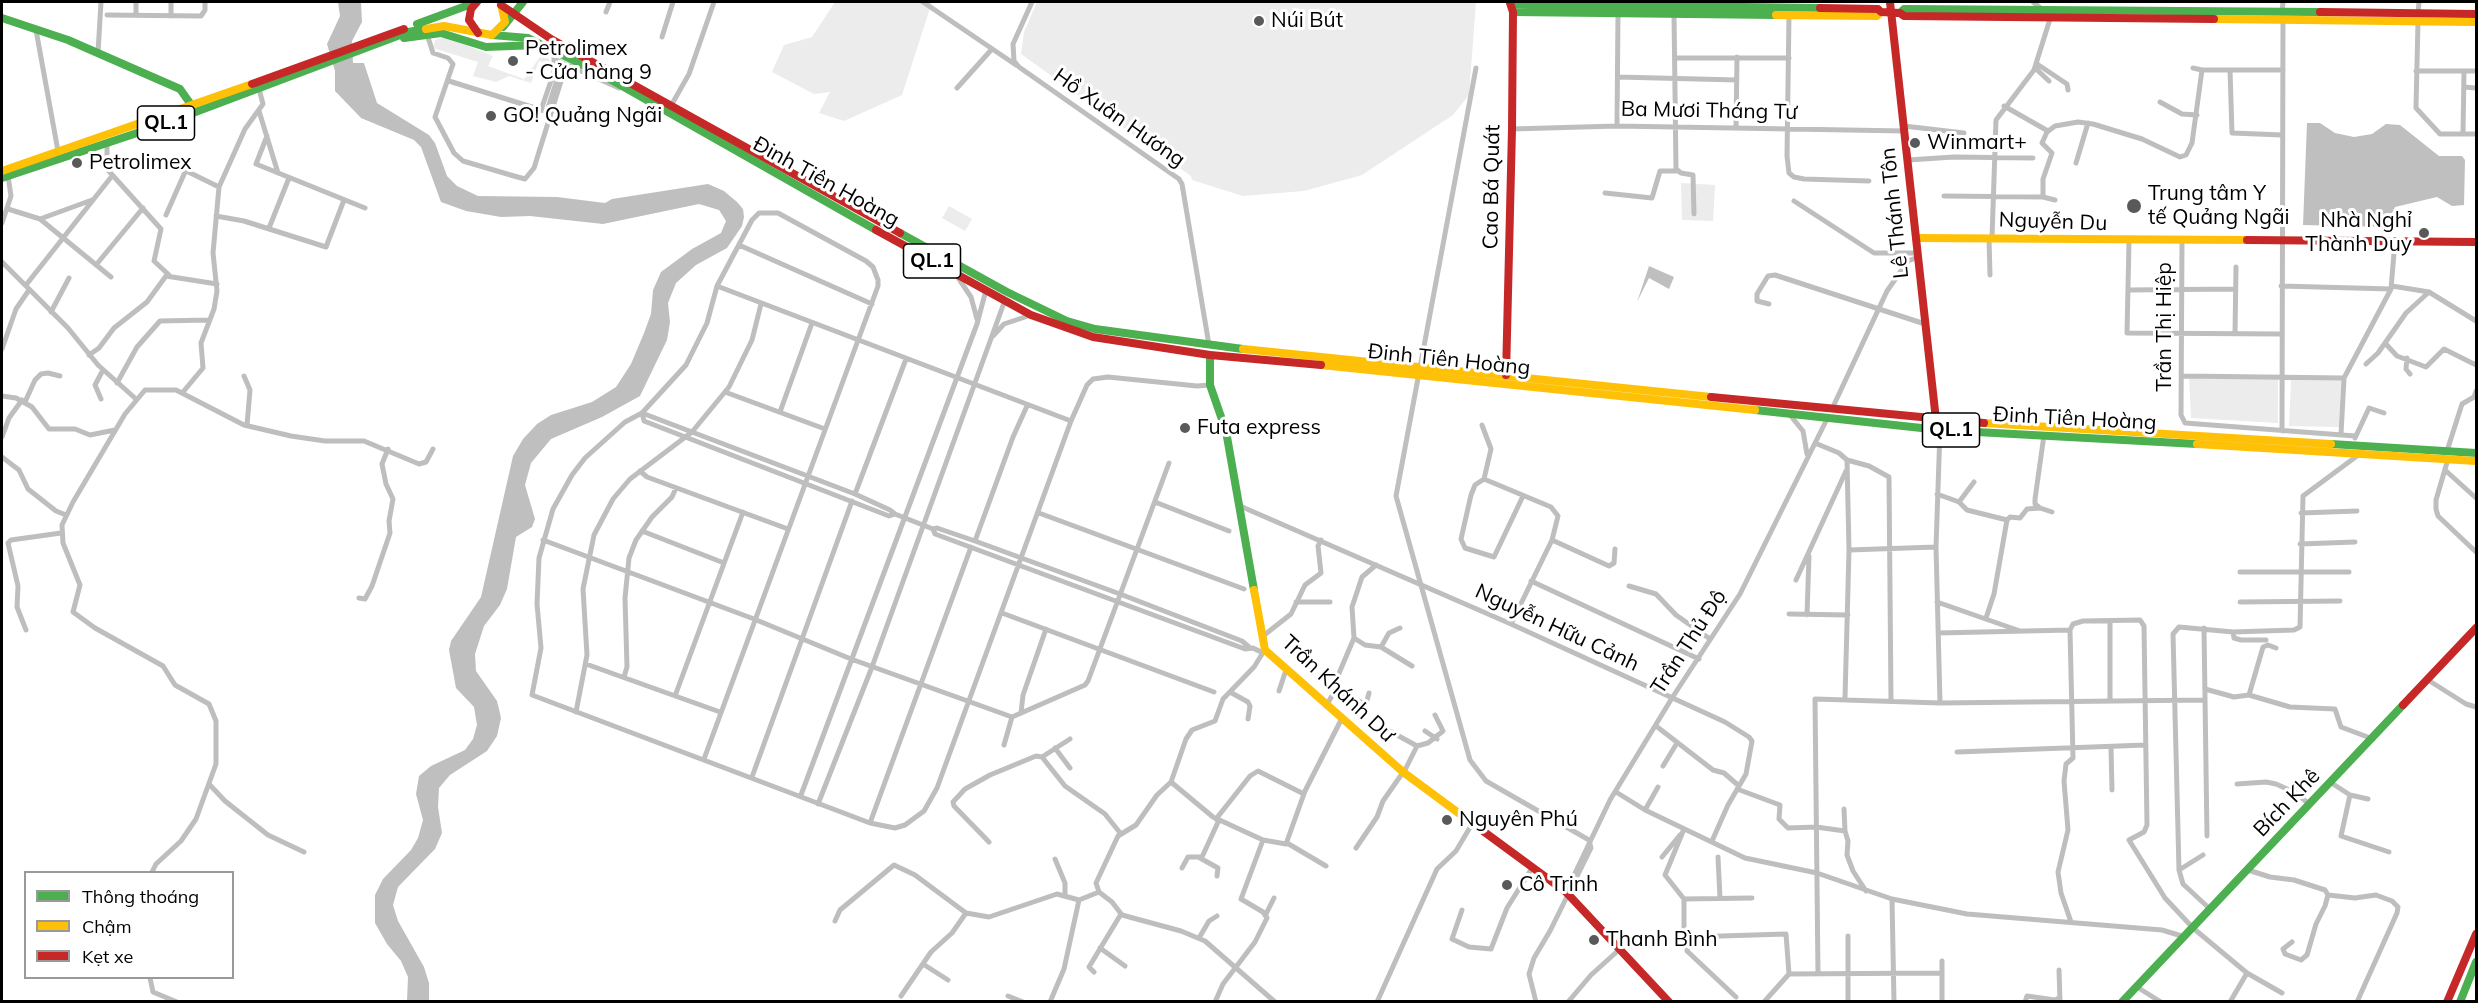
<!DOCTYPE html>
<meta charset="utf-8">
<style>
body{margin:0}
#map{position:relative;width:2478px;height:1003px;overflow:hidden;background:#fff;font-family:Mulish,sans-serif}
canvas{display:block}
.frame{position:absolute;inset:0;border:3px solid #000;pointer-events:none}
.legend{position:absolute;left:24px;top:871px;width:210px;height:108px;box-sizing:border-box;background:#fff;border:2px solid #999;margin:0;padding:8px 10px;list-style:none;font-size:18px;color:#000}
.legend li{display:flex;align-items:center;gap:12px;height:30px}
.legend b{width:30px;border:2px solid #999}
</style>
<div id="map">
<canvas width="2478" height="1003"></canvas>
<div class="frame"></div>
<ul class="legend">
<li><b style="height:8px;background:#4caf50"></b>Thông thoáng</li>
<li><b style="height:8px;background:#ffc107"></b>Chậm</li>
<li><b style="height:8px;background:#c62828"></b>Kẹt xe</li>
</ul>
</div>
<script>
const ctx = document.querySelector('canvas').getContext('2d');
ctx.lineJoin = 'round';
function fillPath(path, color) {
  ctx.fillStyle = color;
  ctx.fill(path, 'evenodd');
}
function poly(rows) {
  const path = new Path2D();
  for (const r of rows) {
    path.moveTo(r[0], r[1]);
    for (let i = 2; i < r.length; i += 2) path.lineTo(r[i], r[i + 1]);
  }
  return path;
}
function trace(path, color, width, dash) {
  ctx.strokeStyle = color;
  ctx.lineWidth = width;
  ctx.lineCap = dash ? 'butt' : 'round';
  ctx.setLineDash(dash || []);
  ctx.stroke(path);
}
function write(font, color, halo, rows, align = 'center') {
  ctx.font = font + ' Mulish,sans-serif';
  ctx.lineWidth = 6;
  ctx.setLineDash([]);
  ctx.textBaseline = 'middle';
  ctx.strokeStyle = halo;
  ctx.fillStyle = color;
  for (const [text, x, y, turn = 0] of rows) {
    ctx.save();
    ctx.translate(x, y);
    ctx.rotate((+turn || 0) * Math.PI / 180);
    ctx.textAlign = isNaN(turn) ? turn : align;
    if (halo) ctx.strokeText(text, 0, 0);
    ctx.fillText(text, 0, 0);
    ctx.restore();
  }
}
const green = poly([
 [835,2,932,2,902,95,844,121,819,113,830,92,814,94,772,72,784,45,812,37],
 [1037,2,1476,2,1469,95,1453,115,1362,175,1304,191,1243,196,1192,180,1191,176,1021,54,1024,32],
 [445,37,493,56,488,66,524,79,540,57,545,56,552,62,552,65,539,61,531,83,509,76,496,82,473,76,478,62,433,48,435,40],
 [1681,183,1715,185,1713,221,1682,220],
 [949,206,972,219,965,231,942,218],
 [2189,377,2278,377,2278,423,2191,418],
 [2291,379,2341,380,2339,427,2289,426]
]);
const water = poly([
 [338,2,361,2,362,22,352,41,353,63,364,63,377,103,429,135,435,143,447,176,457,186,478,196,557,197,605,203,612,199,708,184,724,191,737,202,743,209,744,217,742,226,727,248,696,265,676,283,668,303,670,322,667,340,640,396,602,417,551,439,531,463,525,485,535,519,532,527,516,537,507,589,500,605,484,626,475,654,476,671,497,701,499,709,501,718,497,736,487,751,450,775,439,788,438,807,442,833,435,849,398,887,393,905,398,921,424,967,429,983,429,1001,407,1001,408,977,401,961,387,944,375,923,375,895,383,879,411,850,418,838,423,820,416,794,419,776,431,766,465,750,473,739,477,725,474,707,456,688,449,650,451,641,481,597,513,456,523,439,537,424,551,415,592,402,616,387,631,364,644,333,651,314,653,290,661,272,692,249,721,233,726,221,719,210,699,204,603,224,530,216,501,217,466,211,441,202,421,147,414,140,361,118,335,91,335,71,327,44,340,16],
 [2307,123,2320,123,2335,133,2354,137,2372,134,2386,124,2400,125,2439,156,2462,156,2465,160,2464,205,2452,206,2437,197,2395,207,2385,227,2303,225],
 [1649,266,1674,277,1669,289,1649,278,1637,302]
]);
const canal = poly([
 [1476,68,1396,496,1470,760,1486,781,1589,840,1591,848,1550,931,1534,958,1529,974,1536,1002]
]);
const street = poly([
 [136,2,136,15],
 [923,2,1016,65],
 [1032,2,1013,44,1014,61,1019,67,1179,179,1182,184,1209,345],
 [2033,2,2043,10],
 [606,12,610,2],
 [2282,13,2283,2],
 [1674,14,1676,169,1681,173,1693,175,1694,214],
 [2418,14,2419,2],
 [107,15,201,16,205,10,205,2],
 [1789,15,1787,156,1789,173,1794,177,1804,179,1869,181],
 [171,16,171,2],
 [2418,21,2416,108,2440,134,2476,134],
 [36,30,58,151],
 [427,34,433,53,448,58,453,64,435,117,454,153,463,161,514,176,525,179,534,168,566,65],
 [662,37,673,2],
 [98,53,101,2],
 [1676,58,1789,58],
 [554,59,619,88],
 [2037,64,2067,84,2068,90],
 [2035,68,2049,81],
 [2193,68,2202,70,2283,70],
 [2230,70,2232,133,2282,135],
 [2416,71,2476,71],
 [1618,77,1737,80],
 [449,81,551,113],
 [2464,87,2476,88],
 [957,88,992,49],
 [2160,102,2182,114,2197,115],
 [672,104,689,74,714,2],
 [2004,106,2048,131],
 [541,110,554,72,554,58],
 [259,111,278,173],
 [547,111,562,64],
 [1617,126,1618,13],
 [1904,126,1964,133],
 [1736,128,1737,57],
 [1512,129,1617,126,1905,131],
 [2463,134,2464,71],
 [267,136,256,164,365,208],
 [107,143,107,169,161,229,154,261,169,275],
 [1908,160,1954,157,2033,158],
 [170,163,219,187],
 [2076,163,2088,123],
 [1605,193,1652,198,1660,171,1677,171],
 [1944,196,2043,197,2055,200],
 [2043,197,2043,179,2052,153,2042,143,2047,132,2055,126,2078,122,2093,124,2142,139,2180,157,2186,155,2192,143,2202,70],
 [1794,201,1874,253,1917,253],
 [8,209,40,219,111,277],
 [166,215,185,172],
 [216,216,244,221,326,247,344,200],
 [40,219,92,200],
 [2,223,11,196,8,176],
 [269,228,289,178],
 [1989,238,1990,275],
 [1992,238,1996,120,2034,70,2050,19],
 [2182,240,2181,415,2185,423,2355,436],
 [2129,242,2127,333,2281,334],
 [739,245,872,304],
 [2,262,68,328,98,365,136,399],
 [96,265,143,208],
 [959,279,971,297,977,319],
 [26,285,112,176],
 [717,286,1071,421],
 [2281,286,2391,289],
 [2392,286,2429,292,2476,321],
 [2128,290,2235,289],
 [1769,304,1757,301,1757,294,1768,276,1775,275,1925,324],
 [51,312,69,278],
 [2235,334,2236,267],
 [993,336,1004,324,1028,316],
 [2385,343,2397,356,2426,367,2444,349,2476,365],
 [2,349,16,309,29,290],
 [89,355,99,348,114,328,147,302,166,276,217,284],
 [2407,358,2406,369,2410,374],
 [2366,364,2378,353,2406,313,2429,292],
 [244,376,250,390,247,425],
 [2182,376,2344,378],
 [117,383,137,347,160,321,209,320],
 [183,392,203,368,201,343,214,309,217,291,213,253,219,187,245,129,263,104,259,89],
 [725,392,825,429],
 [2,396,16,398,32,407,49,429,75,429,90,435,115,430],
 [101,399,95,385,103,370],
 [25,402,35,380,41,374,48,373,60,376],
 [1832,409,1887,291,1908,261,1918,257],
 [780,412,812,323],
 [1790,415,1803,431,1807,454],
 [1482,425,1491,449,1484,479,1475,485,1471,495,1461,539,1465,548,1494,557,1523,496],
 [1940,430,1936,547,1940,703],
 [2282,431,2283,20],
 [2341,434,2344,378,2391,289,2395,241],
 [2,437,9,418,22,400],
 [2355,438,2369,408,2384,413],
 [1815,443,1839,453,1847,460,1849,550,1845,698],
 [2447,451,2462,404,2474,397,2476,391],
 [2,457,19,470,28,489,56,511,66,515],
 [2448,459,2436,500,2436,509,2438,516,2476,552],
 [1847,460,1869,466,1889,477,1891,700],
 [2445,470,2476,498],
 [640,471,647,477,788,529],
 [1484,479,1551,507,1558,516,1552,540,1511,624],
 [855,494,906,359],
 [1937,494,1959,502,1967,510,2007,520,1994,594,1986,618],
 [1155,502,1229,531],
 [1959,502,1974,482],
 [1240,506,1511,624,1725,722,1749,737,1752,741,1746,774,1728,805,1712,841],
 [2040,508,2052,512],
 [1039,513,1244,589],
 [2301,513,2357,511],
 [895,514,889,516,644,421,642,413,855,494,890,510,895,514,933,529,935,534,1245,649,1253,648,1263,653],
 [2007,520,2010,517,2020,518,2027,509,2040,508,2035,504,2035,499,2044,435],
 [933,529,937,528,975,541,1120,594,1242,641,1249,647],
 [642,531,724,563],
 [543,540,754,619,851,659,1012,717,1085,685,1088,681,1169,463],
 [1552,540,1609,566,1614,563,1615,549],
 [975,541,1013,437,1027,406],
 [2300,544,2355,542],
 [1849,550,1936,547],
 [2240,572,2349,572],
 [1796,580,1846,471],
 [1531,581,1699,659],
 [1629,586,1656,594,1676,615,1710,639],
 [359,598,365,599,372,586,390,533,389,521,393,499,386,484,382,464,388,449],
 [1296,602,1330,602],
 [1937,602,2020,631],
 [2240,602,2340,601],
 [1002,613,1214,692],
 [1789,614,1848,615],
 [1807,615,1809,556],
 [2110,622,2110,701],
 [2204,628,2207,836],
 [26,630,17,607,18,586,8,543,11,540,61,533],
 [2070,630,2073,624,2083,621,2140,620,2144,626,2147,825,2144,832,2129,840,2165,898,2193,928,2247,973,2282,993],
 [2233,632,2234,638,2241,640,2266,640],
 [1938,633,2070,630,2073,758,2066,764,2064,781,2068,830,2058,872,2061,893,2071,922],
 [1263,636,1291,614,1305,585,1321,573,1318,546,1321,540],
 [1354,638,1365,645,1381,647,1412,666],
 [1381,647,1389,633,1400,628],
 [1264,651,1254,667,1223,699,1215,721,1192,730,1186,739,1171,782,1157,795,1136,825,1118,836,1096,883,1099,892,1112,902,1122,915,1181,931,1205,941,1275,1002],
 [586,664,720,712],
 [624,677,627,667,625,598,629,558,636,540,652,517,672,497,676,488],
 [2428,680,2466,704,2476,707],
 [2205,689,2234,697,2249,695,2290,707,2335,709,2341,727,2373,739],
 [1279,691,1286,670],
 [1334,691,1366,704,1369,693],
 [1230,692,1248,702,1250,706,1248,719],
 [2249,695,2263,647,2268,645,2276,648],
 [675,696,743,512],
 [1326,706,1333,694,1334,685,1354,638,1352,607,1362,577,1376,565],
 [576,712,587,655,583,589,594,535,613,499,630,479,692,432,729,387,752,340,761,304],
 [1021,713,1023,695,1046,629],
 [1656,726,1713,770,1724,773,1739,786],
 [1386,729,1417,746],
 [1425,731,1437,739],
 [1004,745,1012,717],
 [1055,748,1070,768],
 [2111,748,2112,790],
 [1957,752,2146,745],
 [1042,757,1065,786,1105,814,1121,834],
 [704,759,878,286,878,280,873,267,866,261,778,213,759,213,752,220,717,286,707,323,686,365,642,413,625,422,585,458,572,475,553,509,539,558,537,604,541,648,532,695,870,823,895,828,905,825,924,811,937,788,1071,421,1087,385,1093,379,1108,377,1197,386,1210,385],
 [1663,766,1677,743],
 [752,777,852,501],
 [1171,782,1213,817,1263,840,1286,844,1305,791,1341,720],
 [2330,782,2350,795,2341,836,2389,852],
 [209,784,225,801,268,835,304,852],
 [2237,784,2266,782,2276,784,2296,793,2309,804],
 [1737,789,1780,805,1779,819,1788,828,1816,827,1845,831,1848,841,1847,855,1853,871,1866,891],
 [1616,792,1645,810,1745,858,1817,873,1892,899,1967,914,2162,930,2185,937],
 [801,795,977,324,986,290],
 [2350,795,2368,799],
 [818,804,872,667,1005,300],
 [1844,809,1845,831],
 [1645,810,1658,787],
 [1216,819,1250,776,1258,771,1304,794],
 [870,823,971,547],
 [1684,829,1665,875,1684,899],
 [989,842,954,806,953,802,965,789,990,775,1036,756,1042,757,1070,739],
 [1287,843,1326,866],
 [1356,848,1377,817,1383,801,1406,768,1417,746,1428,743,1443,731,1435,715],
 [1662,857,1680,835],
 [1718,857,1720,898],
 [1200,858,1218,868,1217,876],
 [1055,859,1065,883,1065,894],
 [1182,868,1188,857,1202,857,1219,820],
 [2179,870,2203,855],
 [2248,870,2270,877,2294,880,2325,890,2328,895,2325,906,2316,924,2307,955,2301,960,2285,954,2283,949,2292,942],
 [152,872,156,864,181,841,196,819,216,764,216,721,209,704,175,685,163,666,95,628,73,612,80,585,63,543,62,525,73,502,125,414,145,390,176,390,244,425,291,436,325,441,364,441,419,464,426,462,433,449],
 [1566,892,1610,800,1672,698,1740,594,1827,419],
 [2328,895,2355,898,2376,895,2392,901,2398,907,2397,913,2357,1002],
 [1752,898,1684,899,1684,930,1689,937,1786,934,1789,974,1941,973],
 [1892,899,1894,1002],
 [2210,909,2183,884,2179,870,2173,634,2179,627,2233,632,2294,630,2300,627,2303,496,2361,453],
 [1462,910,1452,939,1469,947,1491,949,1507,908,1532,868],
 [1266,914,1274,898],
 [835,921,840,910,894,865,915,875,966,913,989,917,1057,894,1079,900,1099,892],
 [1848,936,1848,1002],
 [1689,937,1687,951,1736,997],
 [1199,938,1209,921,1217,916],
 [1100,948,1125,966],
 [1942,961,1942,1002],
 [923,964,948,980],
 [2059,970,2060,1001],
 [1094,972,1089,967,1121,914],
 [1818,974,1815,699,1940,703,2204,700],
 [150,978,153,992,177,1002],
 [2137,987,2161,1002],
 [901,996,931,952,952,933,966,913],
 [1008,996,1023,1002],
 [1050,1002,1064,969,1079,900],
 [1215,1002,1223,984,1255,942,1267,918,1263,912,1241,899,1263,840],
 [1377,1002,1437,869,1456,851,1472,824],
 [1568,1002,1591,975,1621,948],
 [1764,1002,1789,974],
 [2025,1002,2027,996,2055,1000,2059,998],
 [2230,1002,2247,973]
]);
const fast = poly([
 [1512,4,1820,8],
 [1513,12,1776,15],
 [1900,13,1904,9,2320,12],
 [2,18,68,40,180,89,192,106],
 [417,24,474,3],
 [503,27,523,2],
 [492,35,528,38,601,74,876,230],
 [404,38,441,33,486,47,537,45],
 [2,178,161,125,408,32,426,29],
 [900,233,1007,292,1067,321,1095,329,1243,349],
 [1210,355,1210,385,1226,431,1254,590],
 [1755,410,1940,430,2197,444],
 [2331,444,2476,453],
 [2122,1002,2403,705],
 [2460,1002,2476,962]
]);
const slow = poly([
 [1776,15,1877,16,1881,12],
 [2214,19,2476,22],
 [426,29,444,26,492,35,505,22,501,4],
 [2,171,252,84],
 [1916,238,2247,240],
 [1243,349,1711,397],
 [1321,365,1755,410],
 [1984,423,2331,444],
 [2197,444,2476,461],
 [1254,590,1265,650,1403,772,1468,820]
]);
const jam = poly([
 [477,2,471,9,469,20,478,33],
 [1890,2,1936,420],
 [501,5,551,39,900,233],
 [1820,8,1878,9,1881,12,1900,13,1904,16,2214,19],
 [2320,12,2476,14],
 [252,84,404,29],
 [876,230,1031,315,1093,337,1210,355,1321,365],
 [2247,240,2476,242],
 [1506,375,1512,129,1513,12,1510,3],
 [1711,397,1984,423],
 [2403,705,2476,628],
 [1468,820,1566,892,1669,1002],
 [2447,1002,2476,934]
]);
const markers = [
 [1259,21,6,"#595959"],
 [513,61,6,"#595959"],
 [491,116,6,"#595959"],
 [1915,143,6,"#595959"],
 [77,163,6,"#595959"],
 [2134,206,8,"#595959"],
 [2424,233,6,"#595959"],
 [1185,428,6,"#595959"],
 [1447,820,6,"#595959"],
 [1507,885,6,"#595959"],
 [1594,940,6,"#595959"]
];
const shields = [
 [166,123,57],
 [932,261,57],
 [1951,430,57]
];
const shieldNames = [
 ["QL.1",166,123],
 ["QL.1",932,261],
 ["QL.1",1951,430]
];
const poiNames = [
 ["Núi Bút",1271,21],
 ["Petrolimex",525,49],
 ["- Cửa hàng 9",525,73],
 ["GO! Quảng Ngãi",503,116],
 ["Winmart+",1927,143],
 ["Petrolimex",89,163],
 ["Trung tâm Y",2148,194],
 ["tế Quảng Ngãi",2148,218],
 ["Nhà Nghỉ",2412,221,"right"],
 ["Thành Duy",2412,245,"right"],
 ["Futa express",1197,428],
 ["Nguyên Phú",1459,820],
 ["Cô Trinh",1519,885],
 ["Thanh Bình",1606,940]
];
const streetNames = [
 ["Ba Mươi Tháng Tư",1709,111,1],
 ["Hồ Xuân Hương",1119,118,35],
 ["Đinh Tiên Hoàng",826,182,29],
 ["Cao Bá Quát",1492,187,-89],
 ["Lê Thánh Tôn",1895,213,-96],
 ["Nguyễn Du",2053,222,2],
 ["Trần Thị Hiệp",2165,327,-90],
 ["Đinh Tiên Hoàng",1449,360,6],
 ["Đinh Tiên Hoàng",2075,419,3],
 ["Nguyễn Hữu Cảnh",1557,628,25],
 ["Trần Thủ Độ",1689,642,-57],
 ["Trần Khánh Dư",1338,689,43],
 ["Bích Khê",2287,803,-46]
];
fillPath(green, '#ececec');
fillPath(water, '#bfbfbf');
trace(canal, '#bfbfbf', 5);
trace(street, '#bebebe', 5);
trace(fast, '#4caf50', 8);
trace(slow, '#ffc107', 8);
trace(jam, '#c62828', 8);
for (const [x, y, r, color] of markers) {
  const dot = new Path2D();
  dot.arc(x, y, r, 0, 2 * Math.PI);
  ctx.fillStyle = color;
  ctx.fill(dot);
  trace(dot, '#fff', 2);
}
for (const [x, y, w] of shields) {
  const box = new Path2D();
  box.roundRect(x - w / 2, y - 17, w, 34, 4.5);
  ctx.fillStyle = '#fff';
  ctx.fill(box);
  trace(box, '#000', 1.5);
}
write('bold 20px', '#000', null, shieldNames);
write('21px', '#000', '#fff', poiNames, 'left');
write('21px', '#000', '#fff', streetNames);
</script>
